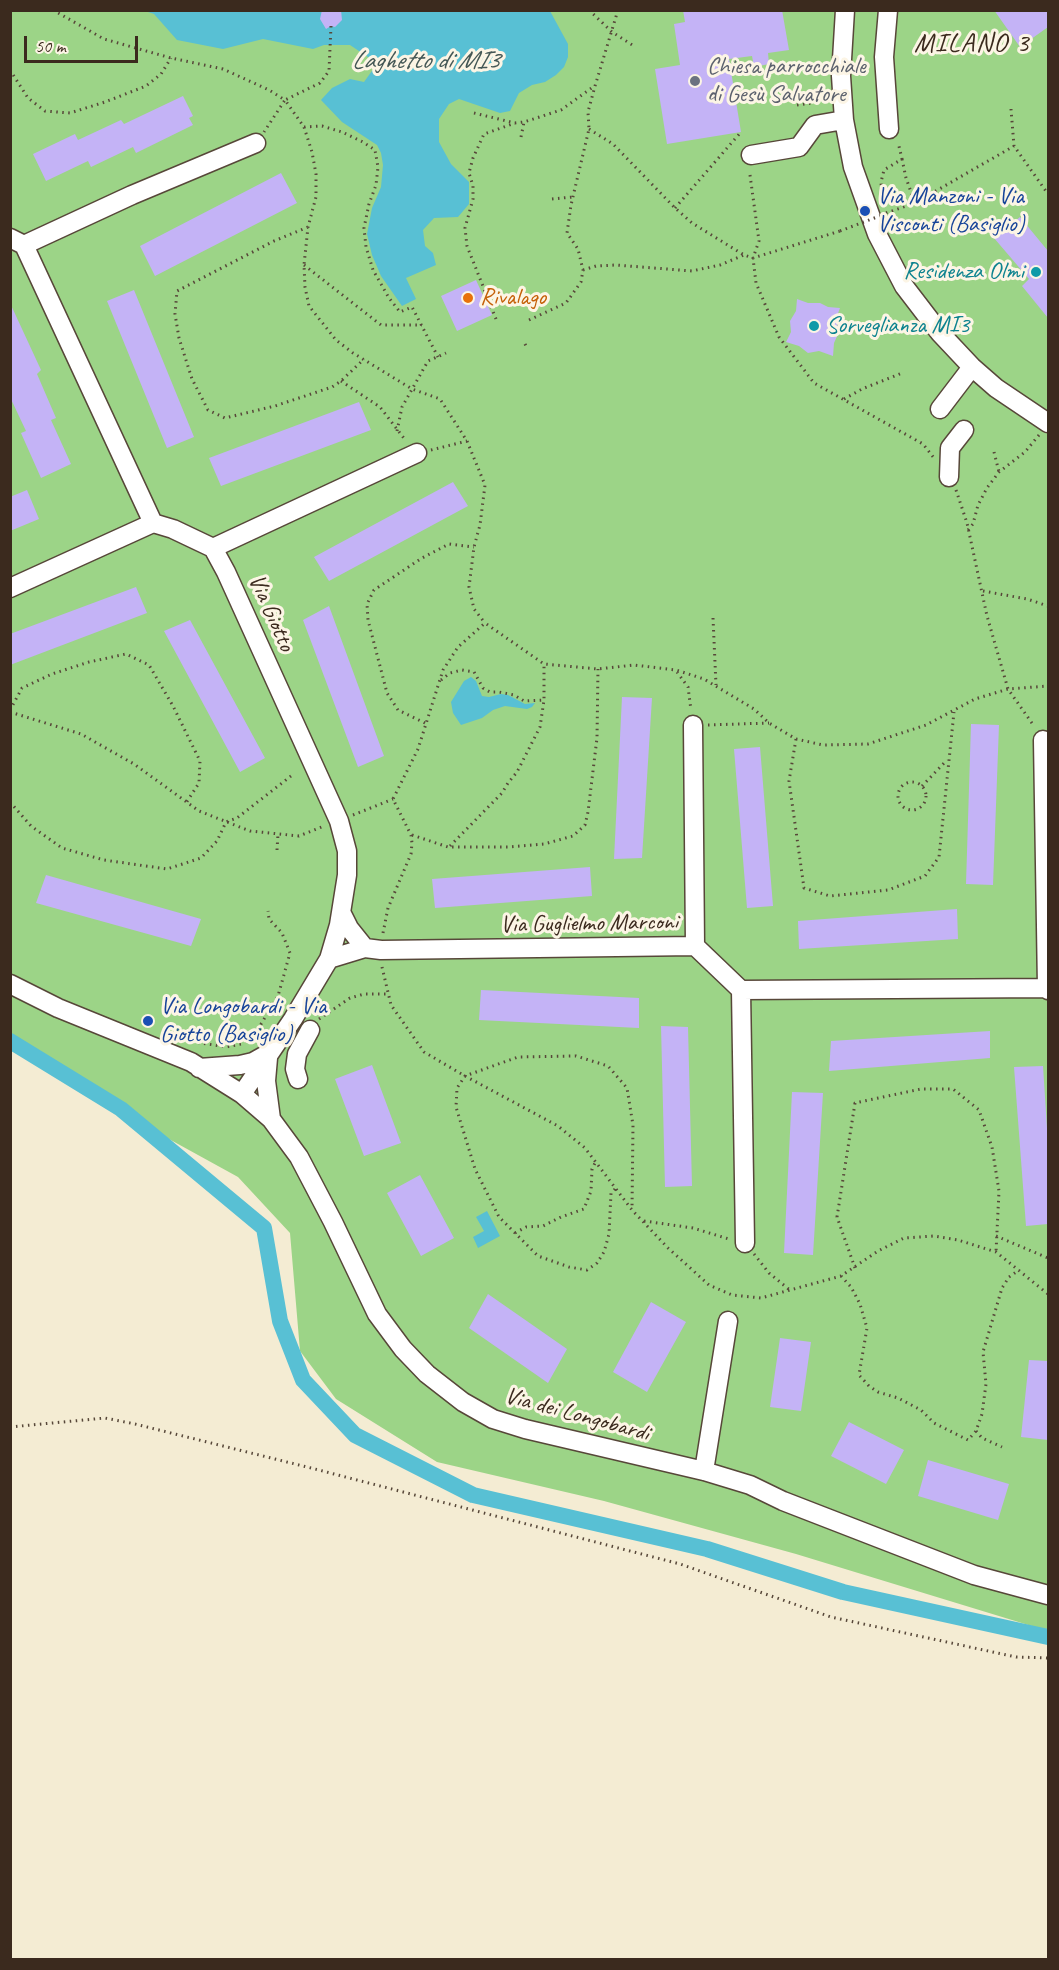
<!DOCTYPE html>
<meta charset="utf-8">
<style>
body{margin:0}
#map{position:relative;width:1059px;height:1970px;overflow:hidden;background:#f4ecd3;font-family:Caveat,sans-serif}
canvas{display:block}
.frame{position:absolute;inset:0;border:12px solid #3b2a1e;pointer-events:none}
.scale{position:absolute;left:24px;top:36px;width:114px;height:27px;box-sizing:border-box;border:3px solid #3b2a1e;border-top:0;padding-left:8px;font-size:18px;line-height:21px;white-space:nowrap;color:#3b2a1e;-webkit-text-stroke:4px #fcf5e5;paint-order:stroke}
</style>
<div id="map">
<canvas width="1059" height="1970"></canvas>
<div class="frame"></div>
<div class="scale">50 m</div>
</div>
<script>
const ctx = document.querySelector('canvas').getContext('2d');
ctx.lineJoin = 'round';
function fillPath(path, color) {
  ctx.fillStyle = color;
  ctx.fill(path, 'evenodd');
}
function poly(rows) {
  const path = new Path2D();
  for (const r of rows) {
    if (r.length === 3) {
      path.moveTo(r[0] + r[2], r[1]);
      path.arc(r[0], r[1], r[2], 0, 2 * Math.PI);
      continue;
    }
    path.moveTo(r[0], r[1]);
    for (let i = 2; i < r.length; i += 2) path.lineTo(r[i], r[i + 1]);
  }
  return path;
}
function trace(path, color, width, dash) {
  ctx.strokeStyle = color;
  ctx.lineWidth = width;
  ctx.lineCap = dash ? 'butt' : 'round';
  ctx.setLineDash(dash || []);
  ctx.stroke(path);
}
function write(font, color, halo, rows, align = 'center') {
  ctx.font = font + ' Caveat,sans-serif';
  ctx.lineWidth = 6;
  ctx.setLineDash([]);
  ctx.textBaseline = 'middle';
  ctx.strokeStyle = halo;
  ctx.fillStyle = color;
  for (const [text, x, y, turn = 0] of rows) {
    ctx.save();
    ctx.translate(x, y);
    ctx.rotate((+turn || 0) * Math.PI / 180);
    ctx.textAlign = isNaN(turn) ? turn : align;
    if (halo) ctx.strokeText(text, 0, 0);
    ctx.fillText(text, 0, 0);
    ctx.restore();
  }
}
const green = poly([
 [10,11,1048,11,1048,1631,796,1554,604,1501,437,1462,336,1399,300,1351,290,1233,238,1177,158,1133,79,1077,11,1035]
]);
const water = poly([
 [145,11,550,11,568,44,568,57,564,67,556,75,545,82,532,85,519,93,510,111,500,113,459,99,449,104,439,119,439,142,451,164,469,182,469,204,458,217,434,218,423,230,425,246,433,253,436,265,406,278,416,299,402,306,381,276,372,255,367,234,372,208,381,187,383,165,381,153,377,145,342,122,321,100,332,88,350,79,364,82,374,68,371,59,350,45,324,45,313,49,263,39,223,49,177,40,154,14],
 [471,677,476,681,482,696,489,697,501,694,508,695,525,704,535,703,532,707,527,709,505,706,493,710,482,718,461,725,453,713,451,702,464,681],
 [487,1211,500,1236,478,1248,473,1237,484,1231,476,1217]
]);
const canal = poly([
 [10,1041,121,1109,264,1228,280,1321,303,1380,355,1435,473,1495,707,1549,843,1592,1048,1637]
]);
const building = poly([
 [322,10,341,10,342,20,335,27,331,26,326,29,320,19],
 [683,10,782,10,789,50,768,53,769,64,754,67,752,56,729,59,741,132,667,144,655,69,680,65,674,24,685,22],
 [994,10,1048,10,1048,27,1020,47],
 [183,96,193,116,189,118,193,125,136,153,133,147,91,167,88,161,46,181,33,154,75,134,78,140,121,120,124,124],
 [281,173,297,203,155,276,140,246],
 [1020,217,1048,251,1048,318,1022,286,1029,279,994,238],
 [476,280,492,315,457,331,441,296],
 [134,290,194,437,167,448,107,301],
 [797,299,808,303,820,303,828,307,840,308,836,319,839,332,834,343,833,356,819,351,808,353,799,346,786,342,791,332,790,321,796,311],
 [10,303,41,370,37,374,56,418,51,420,71,464,41,478,21,433,26,431,10,397],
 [359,402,371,430,221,486,209,458],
 [453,482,468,506,329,581,314,557],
 [27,490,39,519,10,531,10,497],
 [136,587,147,613,10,665,10,634],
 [329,606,384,756,358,767,303,620],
 [190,620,265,758,240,772,164,631],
 [622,697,652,698,642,858,614,859],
 [971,724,999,725,993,885,966,884],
 [760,747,773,906,747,908,734,749],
 [590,867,592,896,435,908,432,879],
 [46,875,201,919,191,946,36,903],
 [957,909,958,939,799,949,798,921],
 [481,990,639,998,639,1028,479,1020],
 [661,1026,688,1027,692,1186,665,1187],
 [990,1031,990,1058,829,1071,831,1041],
 [372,1065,401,1143,364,1156,335,1079],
 [1043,1066,1048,1144,1048,1224,1026,1226,1014,1067],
 [792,1092,823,1093,813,1255,784,1253],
 [420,1175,454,1238,421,1256,387,1193],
 [488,1294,567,1349,548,1383,469,1328],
 [651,1302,686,1322,647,1392,613,1372],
 [780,1338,811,1342,801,1411,770,1407],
 [1029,1360,1048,1361,1048,1440,1021,1437],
 [849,1422,904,1450,886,1484,831,1456],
 [928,1460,1009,1484,998,1520,918,1496]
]);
const path = poly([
 [53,10,104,39,171,58,223,69,269,90,285,100,264,132],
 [589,10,612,32,634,46],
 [331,26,329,71,320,83,285,100,304,127,312,152,316,174,316,197,308,227,304,265,305,287,309,306,336,340,353,353,412,389,440,399,467,441,485,485,480,525,474,547,469,587,474,609,485,623],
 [10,70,28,98,45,111,70,113,105,102,146,86,161,74,171,58],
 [797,105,812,103,828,96],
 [1011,109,1014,146,1048,194],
 [474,113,515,123,524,122,561,110,593,87],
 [304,127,322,126,342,132,363,142,375,150,378,167,376,185,369,204,364,228,366,247,373,270,389,298,400,312,412,307,438,357],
 [589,129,613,144,675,208,692,223,744,255,753,258,840,231],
 [521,137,524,122],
 [902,159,906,178,915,203],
 [750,175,759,241,753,258,756,283,779,337,814,383,923,444,934,458],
 [882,197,881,182,884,170,902,159,898,142],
 [552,199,573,197],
 [675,208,741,132],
 [886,213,915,203,1014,146],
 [308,227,274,241,177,291,175,314,179,338,192,379,208,410,225,418,275,406,332,387,341,381,364,359],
 [304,265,381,325,422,325],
 [583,270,596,266,616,265,692,271,720,265,744,255],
 [496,319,467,246,465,228,473,199,473,186,469,173,473,158,484,134,515,123],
 [529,320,566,303,581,282,583,270,578,249,567,233,571,205,589,129,588,112,595,86,618,10],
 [525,344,526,346],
 [341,381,380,407,406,441],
 [844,399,862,389,902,373],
 [397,431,402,407,428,361,446,353],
 [431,450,467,441],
 [994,452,999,472],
 [956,490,967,523,987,616,1008,689,1034,726],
 [968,530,973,524,978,505,987,488,999,472,1025,452,1039,435],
 [983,591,1027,599,1048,606],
 [713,618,716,685],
 [677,672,688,687,691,710],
 [441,680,450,673,462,670,474,672,483,688,490,692,499,692,514,695,524,701,544,700,544,664],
 [10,710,22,688,52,674,89,662,126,654,149,665,173,706,200,761,199,783,186,803],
 [10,712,81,734,134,764,199,811,250,831,299,836,324,826],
 [425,723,398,710,387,693,368,620,367,604,374,590,422,558,449,544,474,547],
 [708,725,769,723],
 [796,739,789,781,804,888,830,896,888,890,925,876,939,857,954,712],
 [912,796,14],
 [922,786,947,760],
 [10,802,31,826,62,848,104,860,167,869,201,858,217,841,226,822,237,818,291,776],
 [353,815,393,799],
 [412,835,448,847,508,847,544,844,573,836,585,825,588,812,597,738,598,669],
 [450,846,502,793,508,783,517,772,540,727,544,700],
 [277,850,278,834],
 [383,933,388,908,411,854,412,843,411,835,393,799,418,749,443,670,458,647,485,623,544,664,598,669,634,665,676,670,704,679,754,709,769,723,796,739,823,745,868,744,926,725,975,699,1008,689,1048,686],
 [382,967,391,1005,424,1052,465,1076,558,1126,585,1148,632,1210,668,1248,709,1285,732,1295,761,1298,841,1276,878,1251,904,1238,934,1236,958,1240,996,1252,1048,1294],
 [319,1019,350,998,364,994,388,994],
 [170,1033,176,1037,189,1041,226,1047,241,1044,255,1034,278,996,290,953,282,933,269,919,268,911],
 [615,1189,611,1193,609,1234,604,1252,597,1263,587,1270,569,1267,538,1256,499,1217,475,1169,456,1107,457,1088,465,1076,518,1057,576,1056,608,1066,627,1088,633,1125,632,1208],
 [644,1221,693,1228,729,1239],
 [515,1233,526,1227,543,1226,561,1217,584,1209,591,1191,592,1169,595,1163],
 [996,1236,1048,1258],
 [754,1254,769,1273,791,1291],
 [855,1268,837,1217,855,1103,921,1089,953,1089,979,1110,992,1147,999,1191,996,1252],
 [841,1276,851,1287,860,1304,867,1328,859,1375,869,1386,878,1392,898,1398,921,1410,934,1423,968,1440,976,1431,982,1414,986,1384,983,1352,1002,1288,1009,1277,1019,1270],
 [10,1427,105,1418,135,1424,311,1468,680,1564,831,1617,1016,1657,1048,1658],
 [976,1431,982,1438,1002,1447]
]);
const minor = poly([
 [845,10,841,76,844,120,853,167,877,234,904,286,940,333,972,367,996,388,1048,423],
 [888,10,884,57,889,129],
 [751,155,799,147,815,125,844,120],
 [10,238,24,245,153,523,173,529,213,548,226,572,339,821,347,851,347,875,339,925,329,959,293,1019,242,1094],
 [24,245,132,195,256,143],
 [940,409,972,367],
 [949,477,950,448,964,430],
 [213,548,417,453],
 [10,588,153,523],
 [693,725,695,946],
 [1043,740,1047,988],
 [342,914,349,928,365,948],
 [329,959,365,948,381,950,695,946,741,990,1047,988,1048,990],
 [10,984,58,1008,191,1062,242,1094,271,1119,299,1157,333,1222,377,1314,403,1349,427,1374,463,1402,493,1419,525,1429,704,1471,750,1485,783,1501,974,1575,1048,1595],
 [741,990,745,1243],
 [268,1058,266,1081,271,1119],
 [199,1068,240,1065,253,1062,269,1053],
 [298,1079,295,1069,297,1054,310,1030],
 [704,1471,728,1321]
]);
const pathBridge = poly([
 [840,231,885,214]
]);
const markers = [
 [695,81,6,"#6b7280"],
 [865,211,6,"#1a4fb4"],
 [1036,272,6,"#0f9aa8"],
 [468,298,6,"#e8710a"],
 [814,326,6,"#0f9aa8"],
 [148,1021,6,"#1a4fb4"]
];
const worshipNames = [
 ["Chiesa parrocchiale",707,67],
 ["di Gesù Salvatore",707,95]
];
const transitNames = [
 ["Via Manzoni - Via",877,197],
 ["Visconti (Basiglio)",877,225],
 ["Via Longobardi - Via",160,1007],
 ["Giotto (Basiglio)",160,1035]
];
const cultureNames = [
 ["Residenza Olmi",1024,272],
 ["Sorveglianza MI3",826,326,"left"]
];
const foodNames = [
 ["Rivalago",480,298]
];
const streetNames = [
 ["Via Giotto",271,613,66],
 ["Via Guglielmo Marconi",589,924,-1],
 ["Via dei Longobardi",577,1415,15]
];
const waterNames = [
 ["Laghetto di MI3",425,61]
];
const quarterNames = [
 ["MILANO 3",972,44]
];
fillPath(green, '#9cd487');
fillPath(water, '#58c0d4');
trace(canal, '#58c0d4', 16);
fillPath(building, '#c4b3f6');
trace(minor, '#574739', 21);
trace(path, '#574739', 3, [1.5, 4.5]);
trace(minor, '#fff', 18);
trace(pathBridge, '#574739', 3, [1.5, 4.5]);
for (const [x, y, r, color] of markers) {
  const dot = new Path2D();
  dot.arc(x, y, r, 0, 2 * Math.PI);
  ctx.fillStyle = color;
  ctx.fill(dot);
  trace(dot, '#fcf5e5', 2);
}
write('24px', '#5b616d', '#fcf5e5', worshipNames, 'left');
write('24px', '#164399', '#fcf5e5', transitNames, 'left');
write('24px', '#0d838f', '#fcf5e5', cultureNames, 'right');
write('24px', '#c56008', '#fcf5e5', foodNames, 'left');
write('24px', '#3b2a1e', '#fcf5e5', streetNames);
write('italic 26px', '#445755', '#fcf5e5', waterNames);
ctx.letterSpacing = '1.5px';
write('27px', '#3b2a1e', '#fcf5e5', quarterNames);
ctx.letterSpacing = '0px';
</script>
